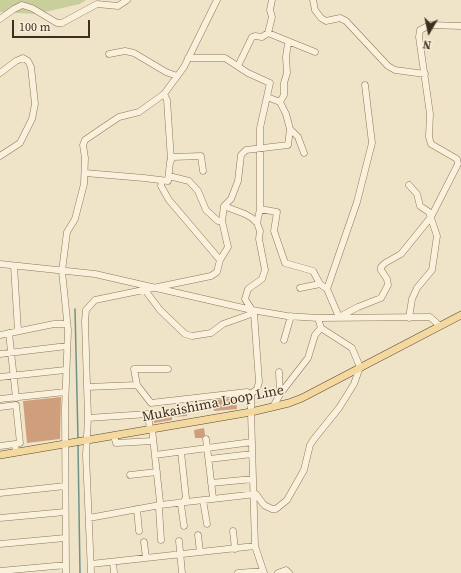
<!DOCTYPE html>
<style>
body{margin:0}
#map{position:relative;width:461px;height:573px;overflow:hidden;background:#f0e4c8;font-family:"Source Serif 4",serif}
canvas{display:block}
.north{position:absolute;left:409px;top:12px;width:40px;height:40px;-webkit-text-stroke:3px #f7eed8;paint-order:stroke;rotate:189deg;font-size:11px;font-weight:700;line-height:16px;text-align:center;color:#3d2e20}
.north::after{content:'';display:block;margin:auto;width:14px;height:18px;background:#3d2e20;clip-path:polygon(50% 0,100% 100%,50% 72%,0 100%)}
.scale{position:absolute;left:12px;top:20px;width:78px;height:18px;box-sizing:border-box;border:2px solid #3d2e20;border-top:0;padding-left:5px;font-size:12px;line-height:14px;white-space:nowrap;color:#3d2e20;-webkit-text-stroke:3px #f7eed8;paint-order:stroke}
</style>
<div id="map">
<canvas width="461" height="573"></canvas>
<div class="north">N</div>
<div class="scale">100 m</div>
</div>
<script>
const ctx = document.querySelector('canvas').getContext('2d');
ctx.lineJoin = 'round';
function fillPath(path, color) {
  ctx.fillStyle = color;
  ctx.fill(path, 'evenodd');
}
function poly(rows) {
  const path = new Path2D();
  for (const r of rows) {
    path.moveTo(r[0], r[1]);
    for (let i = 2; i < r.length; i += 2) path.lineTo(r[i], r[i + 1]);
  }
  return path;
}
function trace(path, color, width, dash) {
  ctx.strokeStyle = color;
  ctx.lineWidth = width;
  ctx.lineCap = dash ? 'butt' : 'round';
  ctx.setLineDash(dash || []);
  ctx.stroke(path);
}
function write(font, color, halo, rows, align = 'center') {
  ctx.font = font + ' "Source Serif 4",serif';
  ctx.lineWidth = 3;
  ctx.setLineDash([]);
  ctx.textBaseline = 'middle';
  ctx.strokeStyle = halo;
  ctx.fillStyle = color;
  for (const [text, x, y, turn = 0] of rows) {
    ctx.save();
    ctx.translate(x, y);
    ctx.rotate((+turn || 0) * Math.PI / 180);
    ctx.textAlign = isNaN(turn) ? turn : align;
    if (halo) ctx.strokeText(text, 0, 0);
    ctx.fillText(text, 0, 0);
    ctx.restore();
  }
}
const green = poly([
 [0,0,86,0,80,4,36,14,0,12]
]);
const stream = poly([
 [75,309,78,439],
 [78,445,80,573]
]);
const building = poly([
 [61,397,60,439,27,443,23,401],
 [236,398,237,409,214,411,213,400],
 [187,410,187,416,172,417,172,420,154,423,153,416],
 [204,428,205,435,202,438,195,438,194,430]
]);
const minor = poly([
 [313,0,315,10,321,18,326,21,340,18,346,21,388,66,395,70,425,74],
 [0,19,14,9,22,5,32,8,57,23,62,23,97,4,118,6,127,0],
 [268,33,315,52],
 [109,54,125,51,134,53,166,72,177,76],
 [188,58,225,58,248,73,270,83,260,128,260,209,257,223],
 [238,66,252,37,255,36,262,37,268,33,272,17,270,10,272,0],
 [0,73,16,61,23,58,28,61,31,67,35,104,32,119,20,143,0,156],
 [164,94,167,100,171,160],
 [280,102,284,95,284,83,287,73,286,57,288,43],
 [290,129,298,137,304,153],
 [85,173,144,178,168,181,170,162,173,157,201,156,203,171],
 [169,176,189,181,198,191,206,210,218,221,222,221],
 [162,181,161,186,169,200,220,260],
 [409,185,417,194,420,206,429,212,437,236,432,270,417,288,412,299,409,318],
 [224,206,245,214,252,218,257,223,260,231,259,239,265,270,262,279,248,289,245,299,254,313,259,382,257,389,251,394,251,412,255,546,264,573],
 [260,209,277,212,274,231,285,263,313,271,320,284,327,289,339,317,358,307,381,298,388,285,387,279,381,270,381,267,385,263,401,254,431,217,458,164,457,159,431,144,429,137,430,114,419,37,420,30,430,25,461,26],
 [0,264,95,274,252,310,287,316,318,318,430,317,440,326],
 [14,266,18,331],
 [300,288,320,284],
 [327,289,357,202,372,143,365,85],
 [145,290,160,310,185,334,192,336,211,333,223,324,254,313],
 [9,333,16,398],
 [0,335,54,324,67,324],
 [284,340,291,316],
 [0,354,67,346],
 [168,369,134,369,137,385,151,403,247,392,251,394],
 [279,372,280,394],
 [0,377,65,370],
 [87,387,137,385],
 [0,399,65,392],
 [0,407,16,405,20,443,15,444,16,452],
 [273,407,280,394,308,358,315,335,321,328],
 [88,418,148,414,150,430],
 [152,429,160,502,159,508,161,540],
 [114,436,116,443,153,441],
 [206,439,213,498],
 [0,446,15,444],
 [181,452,186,498,181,505,184,526],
 [155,455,252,442],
 [209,459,252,454],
 [130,475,157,472],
 [211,483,253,479],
 [0,493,65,486],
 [203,500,207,524],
 [137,509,139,531],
 [0,518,65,512],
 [89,518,160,505,256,494,264,505,272,509,276,509,287,500,304,470,310,445,314,439,339,408,354,384,360,367,352,348,321,328,318,318],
 [233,531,235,549],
 [198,535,200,552],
 [179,541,182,573],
 [144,542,146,558],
 [0,544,65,538],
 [113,562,114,573],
 [91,564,255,546],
 [0,571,66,565],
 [66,573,65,408,68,330,62,271,67,232,75,219,84,184,85,158,83,145,85,140,104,127,119,117,139,112,164,94,184,67,217,0],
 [91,573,86,455,88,418,85,321,86,310,95,300,211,276,217,272,220,260,228,247,222,221,224,206,231,199,238,181,241,155,246,150,288,145,290,129,286,114,280,102,267,97],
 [238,573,263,571],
 [278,573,286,570,289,573]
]);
const major = poly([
 [0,455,251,412,289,403,302,398,461,315]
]);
const streetNames = [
 ["Mukaishima Loop Line",213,404,-11]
];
fillPath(green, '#c9cf9b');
trace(stream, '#6f938a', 1.5);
fillPath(building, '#cf9f7d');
trace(minor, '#8d765c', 7);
trace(major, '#5b4430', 8);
trace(minor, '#faf1dc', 6);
trace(major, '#f3d9a0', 7);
write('14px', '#3d2e20', '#f7eed8', streetNames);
</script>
